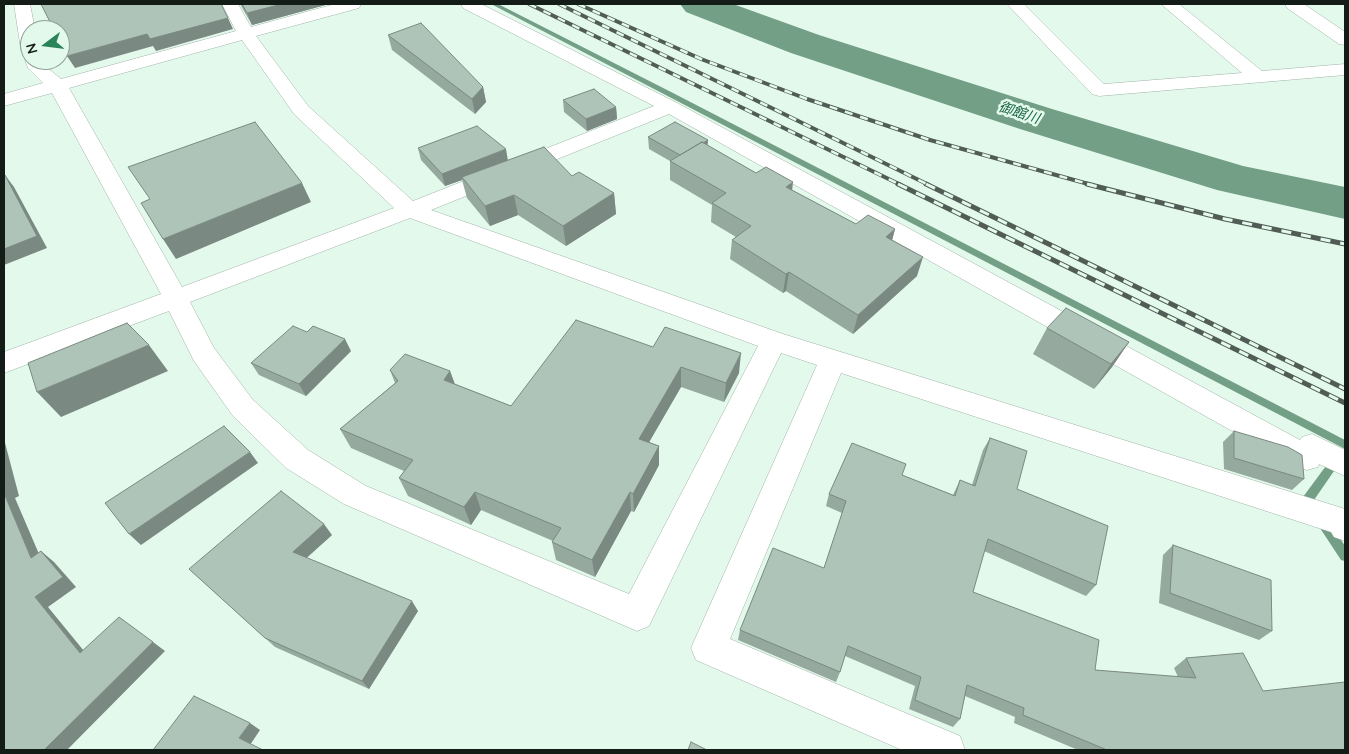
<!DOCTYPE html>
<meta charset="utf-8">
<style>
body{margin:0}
#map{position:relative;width:1349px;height:754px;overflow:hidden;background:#e3f9eb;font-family:Quicksand,sans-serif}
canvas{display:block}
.frame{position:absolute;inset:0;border:5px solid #141c18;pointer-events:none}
.north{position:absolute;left:20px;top:20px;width:50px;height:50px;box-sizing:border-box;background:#e3f9eb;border:1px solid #90a197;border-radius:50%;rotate:255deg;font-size:14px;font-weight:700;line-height:20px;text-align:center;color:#141c18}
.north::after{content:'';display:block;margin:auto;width:18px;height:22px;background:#2a8459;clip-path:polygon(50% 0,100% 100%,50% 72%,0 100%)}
</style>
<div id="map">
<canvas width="1349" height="754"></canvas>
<div class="frame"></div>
<div class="north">N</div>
</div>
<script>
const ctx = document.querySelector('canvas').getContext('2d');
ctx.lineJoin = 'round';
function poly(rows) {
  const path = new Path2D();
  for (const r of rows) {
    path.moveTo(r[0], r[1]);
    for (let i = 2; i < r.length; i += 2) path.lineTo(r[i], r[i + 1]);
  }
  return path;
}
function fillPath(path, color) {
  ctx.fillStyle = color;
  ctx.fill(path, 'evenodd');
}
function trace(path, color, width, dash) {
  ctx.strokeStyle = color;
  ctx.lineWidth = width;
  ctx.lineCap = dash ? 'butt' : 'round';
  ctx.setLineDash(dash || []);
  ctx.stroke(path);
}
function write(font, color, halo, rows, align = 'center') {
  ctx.font = font + ' Quicksand,"Noto Sans JP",sans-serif';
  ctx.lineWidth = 5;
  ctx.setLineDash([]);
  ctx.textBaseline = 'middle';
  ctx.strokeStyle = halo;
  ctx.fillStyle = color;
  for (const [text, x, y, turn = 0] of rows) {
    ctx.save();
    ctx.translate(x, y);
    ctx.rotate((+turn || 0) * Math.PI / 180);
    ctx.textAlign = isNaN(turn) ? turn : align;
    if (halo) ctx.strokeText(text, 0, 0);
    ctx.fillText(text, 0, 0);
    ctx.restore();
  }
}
const stream = poly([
 [491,4,498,4,673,93,1345,440,1345,449,491,4],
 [1338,453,1342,455,1343,458,1314,500,1318,507,1316,511,1312,512,1308,511,1301,500,1303,497,1334,455,1338,453],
 [1322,516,1326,517,1345,546,1345,561,1341,560,1318,525,1316,521,1318,517,1322,516]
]);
const river = poly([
 [680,4,733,4,819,35,1052,109,1243,166,1345,187,1345,219,1217,190,1020,129,791,53,686,12,680,4]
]);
const minor = poly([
 [14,4,30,4,35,30,30,30,30,55,24,54,21,50,14,4],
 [222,4,238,4,251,27,335,4,361,4,359,8,256,36,308,106,413,201,654,106,463,8,461,4,481,4,677,103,1300,440,1302,437,1312,434,1345,450,1345,476,1319,464,1318,467,1307,470,1296,467,669,114,431,210,783,334,1342,508,1345,509,1345,541,1334,537,1331,532,841,373,730,639,960,736,965,750,902,750,696,660,691,648,817,365,781,353,649,626,637,631,344,504,286,468,233,416,194,361,169,311,4,373,4,352,161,294,52,93,4,106,4,94,43,83,28,68,25,60,28,56,30,56,30,60,43,60,45,66,61,79,236,31,222,4],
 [242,40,294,114,394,208,182,287,69,88,242,40],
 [410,218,758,346,629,594,366,486,308,450,253,400,214,348,190,302,410,218],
 [1007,4,1024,4,1104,84,1242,73,1161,4,1179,4,1262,71,1345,64,1345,75,1099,96,1092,94,1007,4],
 [1285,4,1304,4,1345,32,1345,45,1339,44,1287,8,1285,4]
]);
const railFar1 = poly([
 [529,4,901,185],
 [559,4,929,185],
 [578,4,701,59,807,99,930,140,1092,185]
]);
const rail = poly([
 [898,184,1345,403],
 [926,184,1345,389],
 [1087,184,1225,219,1345,244]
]);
const wall = poly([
 [240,4,329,4,252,25],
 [388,35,483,87,486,102,475,114,392,50],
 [563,100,616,107,617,119,587,131,564,112],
 [648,137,708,140,707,145,756,173,792,190,856,224,895,229,892,240,917,276,853,334,786,291,783,293,730,259,732,240,736,237,711,222,712,205,670,180,670,161,649,149],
 [418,148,508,160,572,176,614,193,616,214,566,246,518,215,490,226,467,198,462,180,445,186,421,160],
 [1047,328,1129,342,1112,367,1094,389,1033,354],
 [653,347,739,373,724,402,681,387,649,442,659,446,659,465,634,512,631,511,595,577,556,560,552,542,553,541,481,510,471,525,408,496,399,478,404,471,351,448,340,429,395,383,390,370,450,371,455,384,511,406],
 [351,351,306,396,259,375,251,363],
 [1234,431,1304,479,1292,490,1224,469,1223,442],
 [990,438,1017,489,1096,585,1086,596,984,551,973,592,1095,670,1178,677,1174,668,1186,658,1263,691,1345,750,1078,750,1014,723,1015,717,965,696,960,719,953,727,909,709,915,686,845,656,840,672,836,682,738,640,740,630,824,568,842,513,826,506,829,494,902,475,953,495,960,480,972,485,983,450],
 [332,535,306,558,418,611,369,689,275,647,189,569],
 [1173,545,1272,631,1259,640,1159,603,1163,555]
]);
const shadedWall = poly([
 [282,4,329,4,252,25,247,13],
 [228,18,233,29,156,51,153,46,75,68,67,56,147,34],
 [483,87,486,102,475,114,472,99],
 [616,107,617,119,587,131,586,119],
 [708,140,707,152,681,168,681,156],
 [506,149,508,161,462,177,462,180,445,186,442,174],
 [5,175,14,187,47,248,4,265],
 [793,182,791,201,786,187],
 [302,183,311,202,176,259,163,239],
 [614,193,616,214,566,246,563,226],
 [514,195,518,215,490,226,485,206],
 [895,229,890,248,886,237],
 [923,257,917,276,853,334,858,315],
 [789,272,786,291,783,293,786,274],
 [345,339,351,351,306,396,299,384],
 [1129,342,1112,367,1094,389,1111,364],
 [149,345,168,371,61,417,37,392],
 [741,353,739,373,724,402,726,383],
 [681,367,681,387,640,458,639,439],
 [450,371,457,391,444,380],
 [4,439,19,496,15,498,45,568,31,558,4,493],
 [659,446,659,465,634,512,633,494],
 [250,452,258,463,141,545,129,534],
 [475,492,481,510,471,525,464,507],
 [630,492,631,511,595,577,592,560],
 [324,524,332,535,301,563,293,552],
 [41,551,54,562,76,587,48,607,93,662,80,653,35,597],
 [412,601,418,611,369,689,362,681],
 [153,642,165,651,67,750,44,750],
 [250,723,260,730,250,745,239,738]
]);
const building = poly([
 [41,4,221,4,228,18,150,39,147,34,67,56,60,42,60,30,54,30,41,4],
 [242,4,282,4,247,13,242,4],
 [421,23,483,87,472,99,388,35,421,23],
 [594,89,616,107,586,119,563,100,594,89],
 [255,122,302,183,163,239,141,203,150,199,128,167,255,122],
 [675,122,708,140,703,143,702,142,680,155,648,137,675,122],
 [477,126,506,149,442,174,418,148,477,126],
 [702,142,756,173,766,167,793,182,786,187,856,224,868,215,895,229,886,237,923,257,858,315,789,272,786,274,732,240,751,226,712,203,726,193,670,161,702,142],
 [544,147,572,176,579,172,614,193,563,226,514,195,485,206,462,177,544,147],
 [4,175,5,175,37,236,4,249,4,175],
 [1066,308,1129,342,1111,364,1047,328,1066,308],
 [576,320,653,347,665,327,741,353,726,383,681,367,639,439,659,446,633,494,630,492,592,560,552,542,561,528,475,492,464,507,399,478,413,460,340,429,398,381,390,370,405,354,450,371,444,380,511,406,576,320],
 [127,323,149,345,37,392,28,363,127,323],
 [293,326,307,332,313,326,345,339,299,384,251,363,293,326],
 [224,426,250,452,129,534,105,503,224,426],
 [1234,431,1288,447,1302,455,1304,479,1234,458,1234,431],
 [990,438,1027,451,1017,489,1108,526,1096,585,988,539,973,592,1099,640,1095,670,1196,678,1186,658,1243,653,1263,691,1345,682,1345,750,1107,750,1023,715,1024,708,967,685,960,719,915,700,921,677,848,646,840,672,740,630,773,548,824,568,846,501,829,494,852,443,906,464,902,475,955,496,960,480,975,486,990,438],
 [4,477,6,485,4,486,4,477],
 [281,491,324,524,293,552,412,601,362,681,265,638,189,569,281,491],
 [4,493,31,558,41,551,63,577,35,597,80,653,119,617,153,642,44,750,4,750,4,493],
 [1173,545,1271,580,1272,631,1170,593,1173,545],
 [194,696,250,723,239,738,263,750,153,750,194,696],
 [691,742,707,750,688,750,691,742]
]);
const farWaternames = [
 ["御館川",1019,113,18]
];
fillPath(stream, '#729f85');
fillPath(river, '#729f85');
trace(minor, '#a0b4a8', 1);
fillPath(minor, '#fff');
trace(railFar1, '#505c55', 4);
trace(rail, '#505c55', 5);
trace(railFar1, '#e3f9eb', 2.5, [8]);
trace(rail, '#e3f9eb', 3, [10]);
fillPath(wall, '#96a99e');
fillPath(shadedWall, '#7a8981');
fillPath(building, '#afc4b8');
trace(building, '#7a8981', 1);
write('italic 14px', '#1c6744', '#e3f9eb', farWaternames);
</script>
